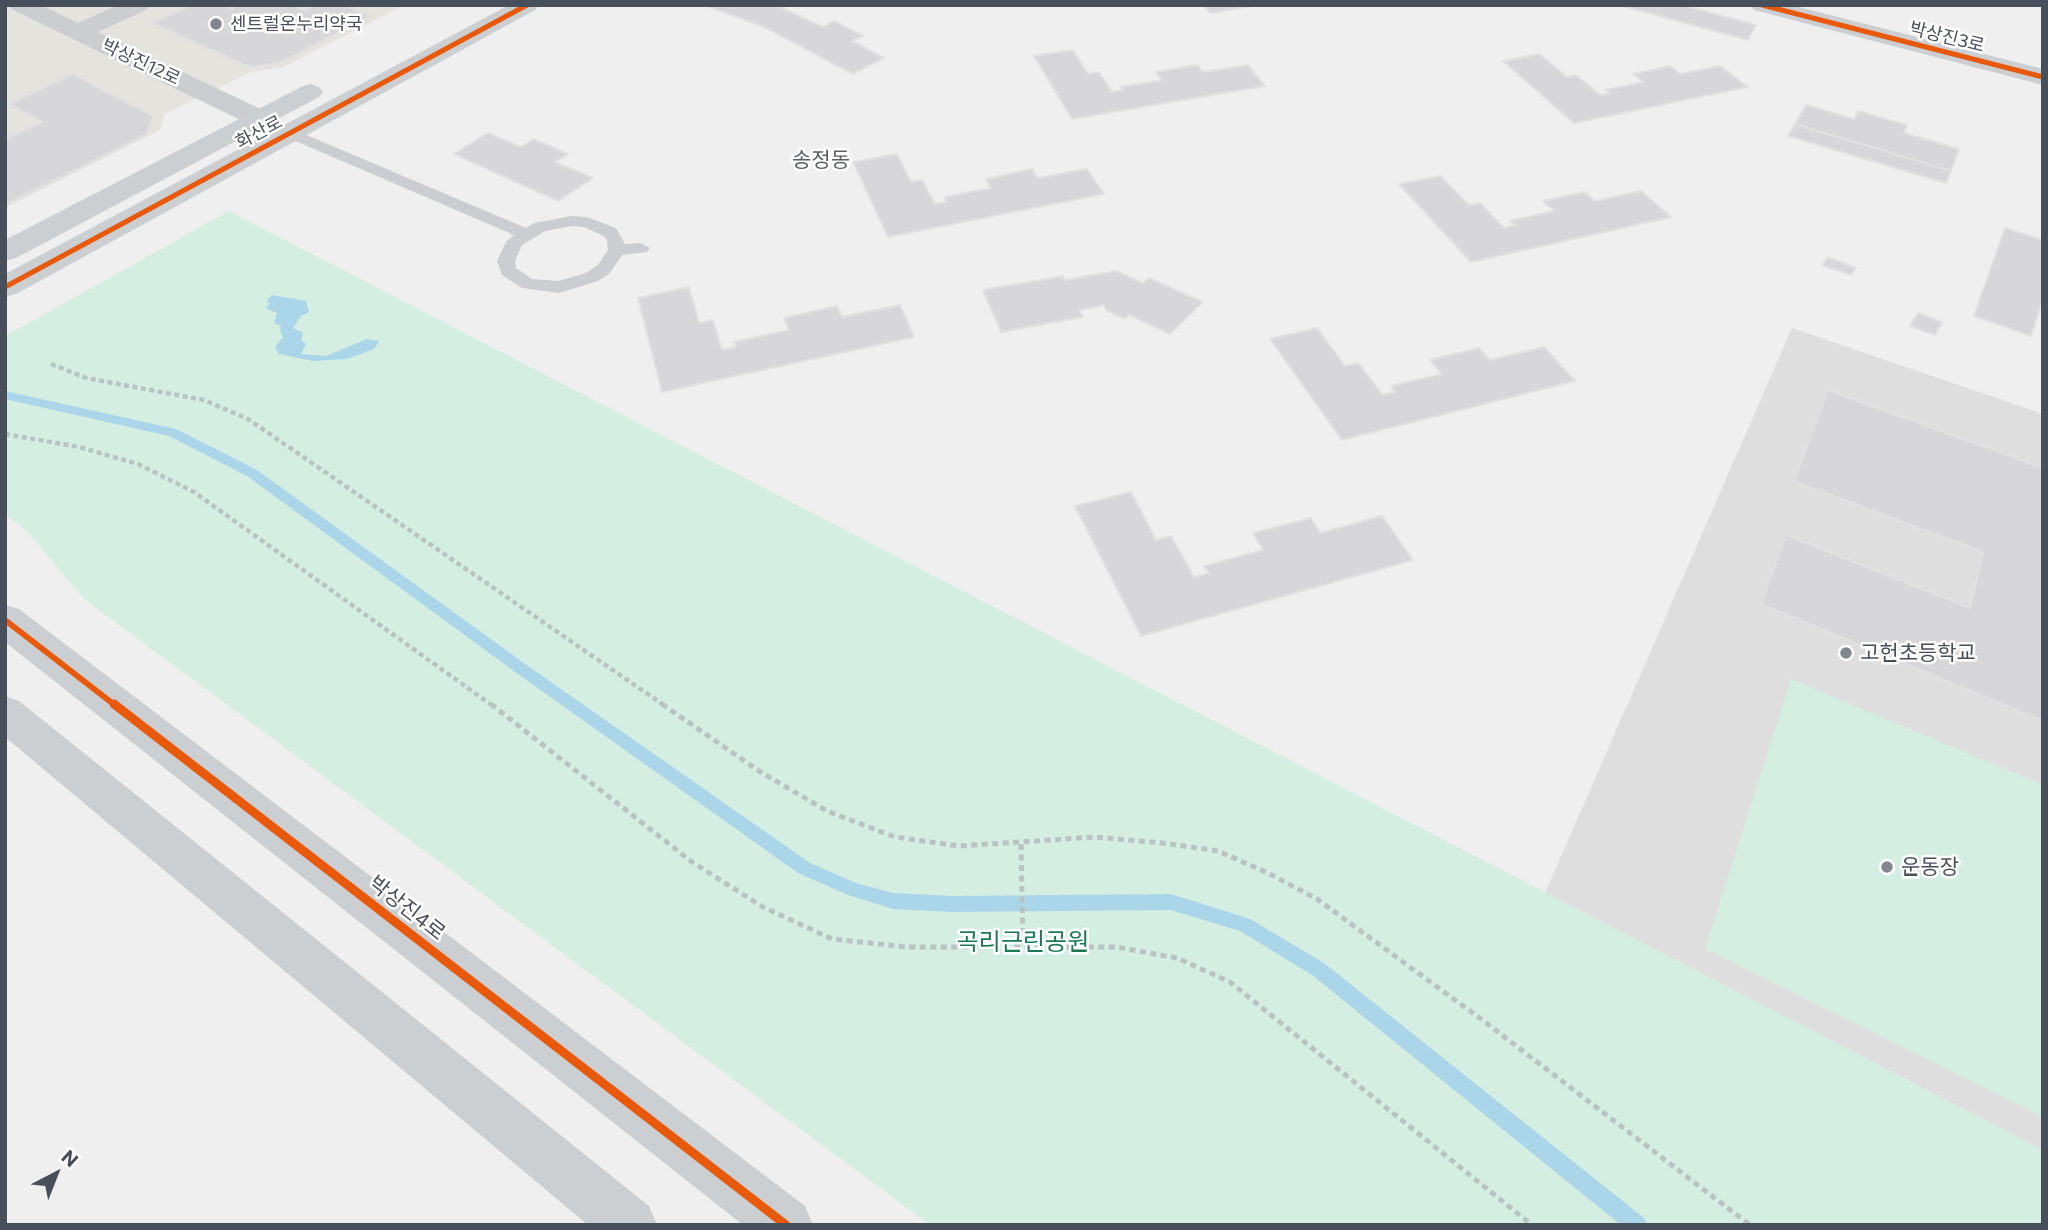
<!DOCTYPE html>
<meta charset="utf-8">
<style>
body{margin:0}
#map{position:relative;width:2048px;height:1230px;overflow:hidden;background:#f0efef;font-family:Commissioner,sans-serif}
canvas{display:block}
.frame{position:absolute;inset:0;border:7px solid #474f5b;pointer-events:none}
.north{position:absolute;left:21px;top:1139px;width:70px;height:70px;-webkit-text-stroke:5px #fff;paint-order:stroke;rotate:42deg;font-size:19px;font-weight:700;line-height:28px;text-align:center;color:#474f5b}
.north::after{content:'';display:block;margin:auto;width:24px;height:32px;background:#474f5b;clip-path:polygon(50% 0,100% 100%,50% 72%,0 100%)}
</style>
<div id="map">
<canvas width="2048" height="1230"></canvas>
<div class="frame"></div>
<div class="north">N</div>
</div>
<script>
const ctx = document.querySelector('canvas').getContext('2d');
ctx.lineJoin = 'round';
function fillPath(path, color) {
  ctx.fillStyle = color;
  ctx.fill(path, 'evenodd');
}
function poly(rows) {
  const path = new Path2D();
  for (const r of rows) {
    path.moveTo(r[0], r[1]);
    for (let i = 2; i < r.length; i += 2) path.lineTo(r[i], r[i + 1]);
  }
  return path;
}
function trace(path, color, width, dash) {
  ctx.strokeStyle = color;
  ctx.lineWidth = width;
  ctx.lineCap = dash ? 'butt' : 'round';
  ctx.setLineDash(dash || []);
  ctx.stroke(path);
}
function write(font, color, halo, rows, align = 'center') {
  ctx.font = font + ' Commissioner,"Noto Sans KR",sans-serif';
  ctx.lineWidth = 5;
  ctx.setLineDash([]);
  ctx.textBaseline = 'middle';
  ctx.strokeStyle = halo;
  ctx.fillStyle = color;
  for (const [text, x, y, turn = 0] of rows) {
    ctx.save();
    ctx.translate(x, y);
    ctx.rotate((+turn || 0) * Math.PI / 180);
    ctx.textAlign = isNaN(turn) ? turn : align;
    if (halo) ctx.strokeText(text, 0, 0);
    ctx.fillText(text, 0, 0);
    ctx.restore();
  }
}
const commercial = poly([
 [5,5,405,5,281,68,250,72,165,114,160,130,5,208]
]);
const education = poly([
 [1792,328,2043,414,2043,1150,1545,893]
]);
const green = poly([
 [229,211,2043,1150,2043,1225,930,1225,84,599,26,530,5,515,5,336],
 [1791,679,2043,785,2043,1117,1705,949]
]);
const water = poly([
 [272,295,306,301,309,312,301,316,293,328,303,333,301,340,306,344,301,354,326,356,367,339,379,341,374,349,347,359,313,361,279,354,275,347,283,337,280,331,281,326,274,323,277,313,266,308,270,303,266,302]
]);
const stream = poly([
 [5,391,176,429,257,470,528,666,810,863,856,883,893,893,953,896,1171,894,1250,919,1324,963,1644,1218,1647,1225,1621,1225,1312,975,1240,931,1171,910,953,912,893,909,848,895,798,873,518,674,247,476,169,436,5,399,5,391]
]);
const building = poly([
 [192,5,223,5,232,9,239,5,292,5,304,10,314,5,344,5,371,16,279,63,249,67,152,23,192,5],
 [704,5,776,5,823,27,834,21,863,36,852,41,884,58,853,74,764,27,704,5],
 [1203,5,1257,5,1211,13,1203,5],
 [1619,5,1682,5,1756,25,1748,40,1619,5],
 [1073,50,1088,74,1099,72,1112,92,1123,90,1120,87,1162,80,1156,72,1197,65,1203,72,1248,65,1265,86,1072,119,1034,56,1073,50],
 [1539,54,1567,77,1576,75,1600,95,1610,93,1605,90,1643,82,1633,74,1670,66,1680,74,1720,66,1748,87,1574,123,1503,61,1539,54],
 [73,74,153,116,146,135,5,205,5,139,42,122,9,104,73,74],
 [1806,105,1854,119,1858,111,1907,125,1904,133,1959,149,1951,171,1795,124,1806,105],
 [1795,124,1951,171,1946,183,1788,136,1795,124],
 [488,133,521,147,534,139,568,154,555,162,593,178,558,201,454,154,488,133],
 [897,154,911,182,922,180,935,204,947,202,945,197,991,188,986,179,1032,169,1037,178,1087,169,1104,194,888,237,853,162,897,154],
 [1440,176,1469,205,1480,203,1504,228,1515,225,1510,221,1554,211,1543,201,1585,192,1595,201,1641,191,1671,217,1471,262,1399,184,1440,176],
 [2005,228,2043,240,2043,299,2031,336,1974,316,2005,228],
 [1828,257,1856,268,1851,275,1822,265,1828,257],
 [1116,271,1143,283,1149,278,1203,302,1170,334,1129,315,1125,319,1106,310,1104,305,1079,310,1083,317,1001,332,983,290,1063,276,1065,280,1116,271],
 [689,287,699,323,713,320,722,350,736,347,734,342,789,330,784,318,837,306,842,317,900,305,914,337,662,392,638,298,689,287],
 [1918,313,1942,322,1935,335,1910,326,1918,313],
 [1317,328,1345,366,1358,363,1383,395,1395,392,1391,386,1442,374,1430,360,1479,348,1490,360,1544,347,1575,381,1342,440,1270,339,1317,328],
 [1828,390,2043,468,2043,721,1761,604,1786,535,1970,608,1983,552,1794,481,1828,390],
 [1131,492,1156,540,1171,536,1194,577,1209,573,1204,566,1263,550,1253,533,1311,518,1320,533,1382,516,1413,560,1141,636,1075,506,1131,492]
]);
const pathFar1 = poly([
 [51,364,86,378,204,400,248,419,665,706],
 [5,434,79,447,138,464,194,492,493,706]
]);
const path = poly([
 [491,704,692,862,763,907,832,939,906,947,1116,947,1177,958,1230,982,1532,1225],
 [662,704,759,771,827,811,895,837,959,846,1095,837,1163,843,1218,851,1268,873,1317,899,1481,1019,1750,1225],
 [1021,844,1023,949]
]);
const lane = poly([
 [290,128,526,228,534,223,572,216,587,217,616,228,625,244,641,243,650,248,647,252,622,255,610,273,598,281,559,293,522,288,502,275,497,261,506,242,514,235,284,136,282,133,290,128],
 [572,226,584,227,604,236,607,240,608,250,598,265,586,273,558,281,532,279,516,268,515,261,522,245,545,231,572,226]
]);
const street = poly([
 [9,5,41,5,78,23,118,5,150,5,146,10,98,32,269,113,273,119,269,125,260,127,251,125,13,10,9,5]
]);
const secondary = poly([
 [509,5,539,5,535,10,16,294,5,297,5,274,509,5],
 [1750,5,1791,5,2043,69,2043,85,1754,10,1750,5],
 [310,84,319,87,323,92,319,97,16,258,5,261,5,240,301,87,310,84],
 [5,605,19,609,805,1206,813,1225,743,1225,5,642,5,605],
 [5,696,19,701,649,1206,657,1225,588,1225,5,737,5,696]
]);
const cyclewayFar2 = poly([
 [1762,5,2043,77],
 [5,287,527,5]
]);
const cyclewayFar1 = poly([
 [5,620,116,706]
]);
const cycleway = poly([
 [114,704,786,1225]
]);
const markers = [
 [216,24,7,"#82878f"],
 [1846,653,7,"#82878f"],
 [1887,867,7,"#82878f"]
];
const farPoinames = [
 ["센트럴온누리약국",230,24]
];
const farStreetnames = [
 ["박상진3로",1947,37,14],
 ["박상진12로",141,62,25],
 ["화산로",259,132,-28]
];
const farQuarternames = [
 ["송정동",821,160]
];
const poiNames = [
 ["고헌초등학교",1860,653],
 ["운동장",1901,867]
];
const streetNames = [
 ["박상진4로",407,908,38]
];
const nearParknames = [
 ["곡리근린공원",1023,942]
];
fillPath(commercial, '#e4e3dd');
fillPath(education, '#dededf');
fillPath(green, '#d4eee1');
fillPath(water, '#abd6e9');
fillPath(stream, '#abd6e9');
fillPath(building, '#d7d7d9');
trace(building, '#e1e1e2', 2);
trace(pathFar1, '#b9c4c2', 4.5, [5, 3.5]);
trace(path, '#b9c4c2', 5, [6, 4.5]);
fillPath(lane, '#cbcdd0');
fillPath(street, '#cbcdd0');
fillPath(secondary, '#cccfd1');
trace(cyclewayFar2, '#e8590c', 5);
trace(cyclewayFar1, '#e8590c', 6);
trace(cycleway, '#e8590c', 9);
for (const [x, y, r, color] of markers) {
  const dot = new Path2D();
  dot.arc(x, y, r, 0, 2 * Math.PI);
  ctx.fillStyle = color;
  ctx.fill(dot);
  trace(dot, '#fff', 2.5);
}
write('18px', '#474f5b', '#fff', farPoinames, 'left');
write('18px', '#474f5b', '#fff', farStreetnames);
write('21px', '#5b5e63', '#fff', farQuarternames);
write('21px', '#474f5b', '#fff', poiNames, 'left');
write('21px', '#474f5b', '#fff', streetNames);
write('24px', '#1b7954', '#fff', nearParknames);
</script>
